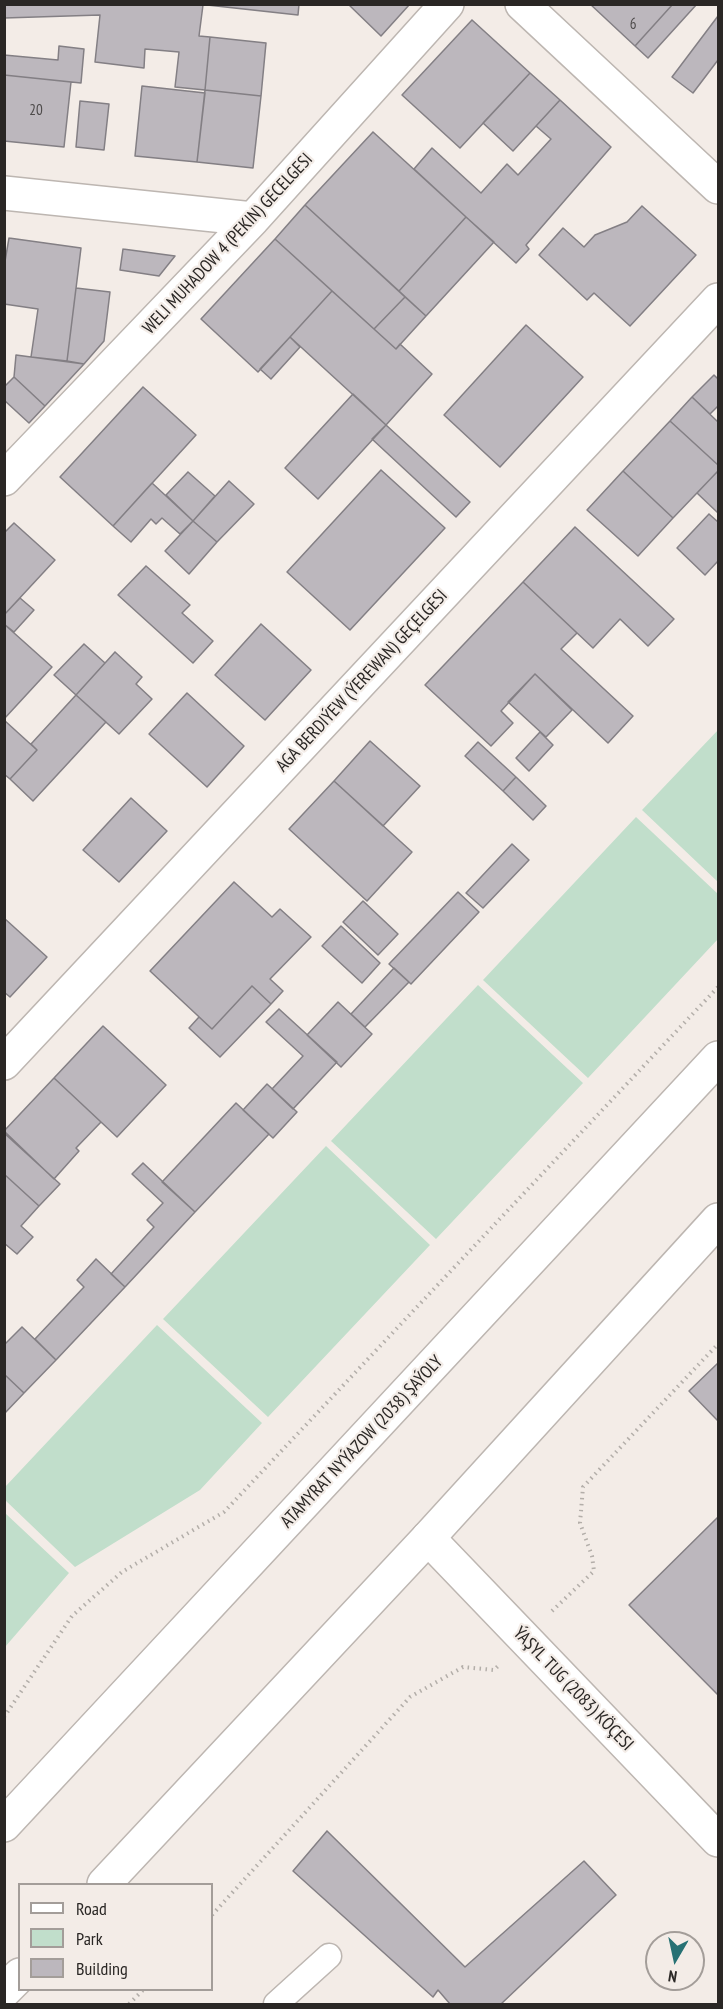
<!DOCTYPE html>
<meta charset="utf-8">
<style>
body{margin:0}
#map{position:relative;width:723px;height:2009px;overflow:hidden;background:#f3ece7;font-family:"PT Sans Narrow",sans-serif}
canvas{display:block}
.frame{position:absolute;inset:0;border:6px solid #2a2725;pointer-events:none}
.legend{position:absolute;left:18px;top:1883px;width:195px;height:108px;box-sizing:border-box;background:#f3ece7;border:2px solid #a39d99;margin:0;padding:8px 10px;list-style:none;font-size:18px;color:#2a2725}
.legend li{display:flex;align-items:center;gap:12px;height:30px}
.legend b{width:30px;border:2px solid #a39d99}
.north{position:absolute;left:645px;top:1931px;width:60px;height:60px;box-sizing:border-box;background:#f3ece7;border:2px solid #a39d99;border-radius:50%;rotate:189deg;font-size:16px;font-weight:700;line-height:24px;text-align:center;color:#2a2725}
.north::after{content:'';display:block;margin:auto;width:21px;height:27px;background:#267174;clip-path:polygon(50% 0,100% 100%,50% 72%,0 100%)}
</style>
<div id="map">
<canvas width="723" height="2009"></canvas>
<div class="frame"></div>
<ul class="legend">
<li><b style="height:8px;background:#fff"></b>Road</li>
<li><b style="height:16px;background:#c1decb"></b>Park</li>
<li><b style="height:16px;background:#bcb7bd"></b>Building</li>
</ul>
<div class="north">N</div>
</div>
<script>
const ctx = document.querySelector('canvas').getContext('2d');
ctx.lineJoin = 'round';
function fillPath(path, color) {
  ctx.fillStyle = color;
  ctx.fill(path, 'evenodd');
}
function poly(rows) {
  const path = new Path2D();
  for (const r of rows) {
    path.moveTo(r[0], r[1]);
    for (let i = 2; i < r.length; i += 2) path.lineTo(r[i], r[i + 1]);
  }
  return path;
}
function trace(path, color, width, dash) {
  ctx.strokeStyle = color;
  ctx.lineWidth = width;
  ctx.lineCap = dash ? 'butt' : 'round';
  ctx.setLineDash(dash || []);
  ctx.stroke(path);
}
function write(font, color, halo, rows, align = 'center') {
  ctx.font = font + ' "PT Sans Narrow",sans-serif';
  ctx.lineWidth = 4.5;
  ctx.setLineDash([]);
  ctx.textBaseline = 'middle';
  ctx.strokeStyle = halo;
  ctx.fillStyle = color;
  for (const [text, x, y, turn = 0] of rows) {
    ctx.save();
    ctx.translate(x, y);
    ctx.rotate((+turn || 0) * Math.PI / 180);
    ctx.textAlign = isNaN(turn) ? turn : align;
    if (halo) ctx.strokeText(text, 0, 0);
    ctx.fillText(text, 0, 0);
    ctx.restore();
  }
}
const green = poly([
 [718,730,718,882,642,810],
 [636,817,718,894,718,939,588,1078,483,980],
 [478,985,583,1083,436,1239,331,1141],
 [326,1146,430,1245,268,1417,163,1319],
 [157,1325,262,1423,200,1490,75,1567,5,1500,5,1487],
 [5,1513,69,1573,5,1647]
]);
const building = poly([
 [4,4,203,5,199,36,210,37,205,90,175,87,179,52,145,49,144,68,95,62,100,15,4,18,4,4],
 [198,4,299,4,298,15,198,4],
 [348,4,410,4,381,36,348,4],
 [590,4,673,4,635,46,590,4],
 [673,4,697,4,648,58,635,46,673,4],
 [718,16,718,60,693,93,672,77,718,16],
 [472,20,530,73,460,148,402,95,472,20],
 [210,37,266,43,261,96,205,90,210,37],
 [59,46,84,49,81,83,4,75,4,55,58,60,59,46],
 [530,73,560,100,513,151,483,123,530,73],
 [4,75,71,82,64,147,4,141,4,75],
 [142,86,205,93,197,162,135,156,142,86],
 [205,90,261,96,253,168,197,162,205,90],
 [560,100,611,147,526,245,529,249,516,263,414,169,432,148,481,193,507,164,518,175,551,139,536,126,560,100],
 [80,101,109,104,104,150,76,147,80,101],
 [373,132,466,217,399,291,305,205,373,132],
 [305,205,405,297,374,329,275,239,305,205],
 [642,206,696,255,630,326,594,293,587,300,539,255,563,228,584,247,595,235,627,222,642,206],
 [466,217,494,242,426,316,399,291,466,217],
 [9,238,81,248,67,361,31,357,38,309,4,304,4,267,9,238],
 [275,239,332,291,258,372,201,319,275,239],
 [123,249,175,256,159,276,120,270,123,249],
 [76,288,110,292,104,341,84,364,67,361,76,288],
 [332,291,396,349,400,344,432,374,386,425,290,337,332,291],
 [405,297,426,316,396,349,374,329,405,297],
 [526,325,583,377,500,467,444,415,526,325],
 [290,337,300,347,271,379,260,369,290,337],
 [16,355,31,357,84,364,45,406,14,377,16,355],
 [714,375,718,379,718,406,710,414,692,397,714,375],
 [14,377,45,406,29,423,4,400,4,387,14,377],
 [143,387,196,435,113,526,60,477,143,387],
 [353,394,386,425,318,499,285,468,353,394],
 [692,397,718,422,718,465,670,421,692,397],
 [670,421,718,465,718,471,673,518,623,471,670,421],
 [386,425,470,502,456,517,372,439,386,425],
 [381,470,445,528,350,630,287,572,381,470],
 [623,471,673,518,638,556,587,510,623,471],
 [188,472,215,496,193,521,166,495,188,472],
 [717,472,718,474,718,513,697,493,717,472],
 [229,481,254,504,217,542,193,521,229,481],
 [152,483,193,521,180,534,162,518,156,524,151,519,131,542,113,526,152,483],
 [709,514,718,522,718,561,705,575,677,548,709,514],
 [193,521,217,542,189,574,165,551,193,521],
 [14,523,55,560,4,615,4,533,14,523],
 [575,527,674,619,648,646,620,619,593,648,523,582,575,527],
 [146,566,190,605,182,613,213,641,193,663,118,595,146,566],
 [523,582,577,633,561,649,633,716,608,743,535,674,501,711,513,723,491,746,425,685,523,582],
 [20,598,34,610,14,632,4,624,4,615,20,598],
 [4,624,52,667,4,719,4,624],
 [261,624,311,670,265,720,215,675,261,624],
 [84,644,105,663,76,695,54,675,84,644],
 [115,652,142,677,136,684,152,699,119,734,76,695,115,652],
 [535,674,572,710,546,737,508,702,535,674],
 [187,693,244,746,207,787,149,734,187,693],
 [76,695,106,722,33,801,10,779,37,750,31,744,76,695],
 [4,720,37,750,10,779,4,774,4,720],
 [540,732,553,745,529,771,516,758,540,732],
 [370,741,420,786,383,826,334,781,370,741],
 [478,742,516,777,503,791,465,756,478,742],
 [516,777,546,806,533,820,503,791,516,777],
 [334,781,412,852,367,901,289,829,334,781],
 [131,798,167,831,119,882,83,850,131,798],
 [512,844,529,860,483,908,466,893,512,844],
 [234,882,272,917,280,909,311,937,270,979,283,991,271,1004,252,986,212,1029,150,971,234,882],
 [458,892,479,912,411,984,389,964,458,892],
 [363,901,398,934,378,955,343,922,363,901],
 [4,918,47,957,10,997,4,992,4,918],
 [341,926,380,963,362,983,322,946,341,926],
 [394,968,409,982,365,1027,351,1014,394,968],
 [252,986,271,1004,220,1057,189,1028,199,1017,212,1029,252,986],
 [338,1002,372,1034,341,1067,307,1035,338,1002],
 [279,1009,337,1062,293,1109,272,1089,303,1056,266,1022,279,1009],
 [103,1026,166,1085,117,1137,54,1078,103,1026],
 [54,1078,101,1122,76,1148,79,1151,54,1179,4,1131,54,1078],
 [267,1084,297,1112,273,1138,243,1110,267,1084],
 [236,1103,269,1134,195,1212,162,1182,236,1103],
 [4,1133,60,1184,39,1206,4,1174,4,1133],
 [143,1163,195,1212,125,1287,111,1274,154,1227,147,1220,163,1203,132,1174,143,1163],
 [4,1174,39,1206,21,1226,33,1237,17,1254,4,1243,4,1174],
 [96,1259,125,1287,56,1360,35,1339,84,1287,77,1280,96,1259],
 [22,1327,56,1360,24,1393,4,1374,4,1345,22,1327],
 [718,1363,718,1421,689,1391,718,1363],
 [4,1374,24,1393,4,1414,4,1374],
 [718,1517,718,1695,629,1605,718,1517],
 [327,1831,465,1967,584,1861,616,1895,501,2004,450,2004,438,1990,433,1997,293,1871,327,1831]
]);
const path = poly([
 [552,1611,594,1571,592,1556,580,1523,583,1487,718,1344],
 [4,1717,72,1616,122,1572,224,1512,718,987],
 [212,1915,410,1697,463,1667,494,1670,498,1666],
 [129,2004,143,1990]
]);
const lane = poly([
 [276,2004,329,1956]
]);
const street = poly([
 [522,4,718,187],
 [4,193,253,219],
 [4,479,253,219,447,4],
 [4,1063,718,300],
 [428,1538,718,1840]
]);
const primary = poly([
 [4,1825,718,1058],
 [104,1884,428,1538,718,1220],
 [4,1991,20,1975]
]);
const numberNames = [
 ["6",633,25],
 ["20",36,111]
];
const streetNames = [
 ["WELI MUHADOW 4 (PEKIN) GECELGESI",228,244,-47],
 ["AGA BERDIÝEW (ÝEREWAN) GEÇELGESI",362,681,-47],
 ["ATAMYRAT NYÝAZOW (2038) ŞAÝOLY",362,1442,-47],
 ["ÝAŞYL TUG (2083) KÖÇESI",573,1689,46]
];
fillPath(green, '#c1decb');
fillPath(building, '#bcb7bd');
trace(building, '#837f84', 1.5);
trace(lane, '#bdb6b1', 27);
trace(street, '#bdb6b1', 36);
trace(primary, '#bdb6b1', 36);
trace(path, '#b3aea9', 4, [1.5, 4.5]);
trace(lane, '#fff', 24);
trace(street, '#fff', 33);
trace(primary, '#fff', 33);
write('15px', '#4e4b4b', null, numberNames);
write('18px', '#2a2725', '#f3ece7', streetNames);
</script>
